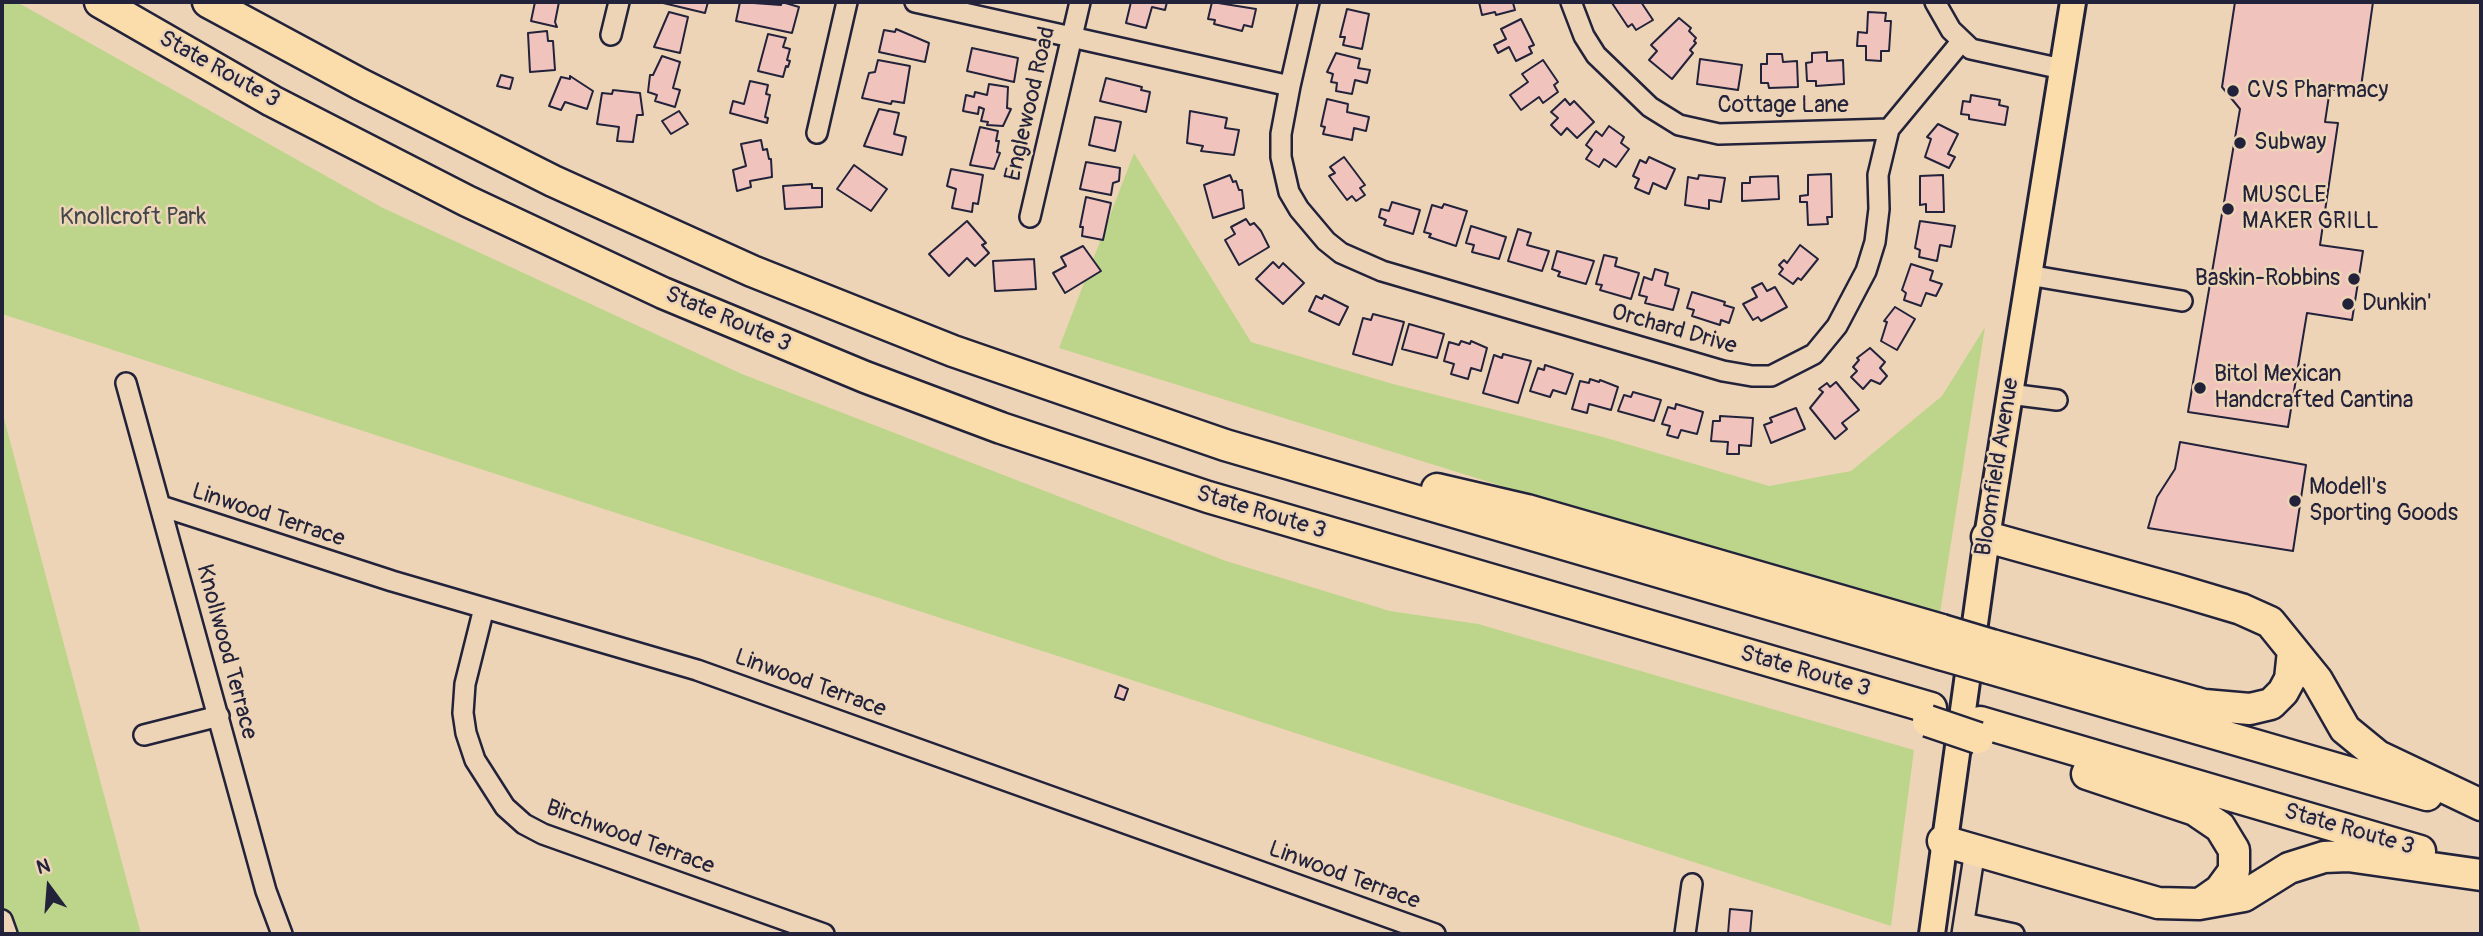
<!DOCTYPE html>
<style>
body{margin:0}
#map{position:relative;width:2483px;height:936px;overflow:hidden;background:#eed4b6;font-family:Pangolin,sans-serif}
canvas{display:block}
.frame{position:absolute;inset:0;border:4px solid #22223b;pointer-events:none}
.north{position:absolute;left:14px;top:852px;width:70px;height:70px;-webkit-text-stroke:5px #eed4b6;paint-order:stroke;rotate:344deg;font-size:19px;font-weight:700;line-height:28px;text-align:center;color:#22223b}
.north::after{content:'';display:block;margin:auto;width:24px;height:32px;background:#22223b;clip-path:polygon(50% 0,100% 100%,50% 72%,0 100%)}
</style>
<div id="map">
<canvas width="2483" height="936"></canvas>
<div class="frame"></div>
<div class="north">N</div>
</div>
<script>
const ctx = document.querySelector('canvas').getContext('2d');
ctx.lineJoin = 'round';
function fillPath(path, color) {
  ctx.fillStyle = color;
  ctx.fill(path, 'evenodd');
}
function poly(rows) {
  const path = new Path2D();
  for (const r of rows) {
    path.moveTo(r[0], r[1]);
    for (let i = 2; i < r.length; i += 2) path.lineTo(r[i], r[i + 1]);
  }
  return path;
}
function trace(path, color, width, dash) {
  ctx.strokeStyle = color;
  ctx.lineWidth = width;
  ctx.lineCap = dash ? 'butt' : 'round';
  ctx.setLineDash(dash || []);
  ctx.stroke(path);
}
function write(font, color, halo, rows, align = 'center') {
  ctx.font = font + ' Pangolin,sans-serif';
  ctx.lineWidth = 5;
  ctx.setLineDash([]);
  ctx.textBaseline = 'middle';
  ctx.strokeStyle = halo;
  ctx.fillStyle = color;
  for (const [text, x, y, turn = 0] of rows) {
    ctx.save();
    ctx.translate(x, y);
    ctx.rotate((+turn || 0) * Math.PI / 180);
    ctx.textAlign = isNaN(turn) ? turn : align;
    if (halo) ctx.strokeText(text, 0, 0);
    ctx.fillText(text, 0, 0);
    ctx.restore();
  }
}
const green = poly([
 [2,2,17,2,381,207,742,374,1226,561,1390,611,1478,624,1914,750,1891,926,2,314],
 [1134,153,1251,342,1393,384,1603,437,1769,486,1851,471,1942,396,1985,327,1940,613,1595,515,1059,348],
 [2,411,141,934,2,934]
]);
const building = poly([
 [535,2,559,2,555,22,557,27,531,21,535,2],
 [659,2,708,2,705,13,659,2],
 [740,2,781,5,782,2,799,7,792,33,736,21,740,2],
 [1131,2,1167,2,1165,10,1152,7,1146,28,1126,23,1131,2],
 [1212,2,1256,9,1252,27,1244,25,1242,31,1214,24,1215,20,1208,19,1212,2],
 [1479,2,1518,2,1513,3,1515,10,1496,15,1495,12,1482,15,1479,2],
 [1641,2,1653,20,1636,30,1632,24,1628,27,1612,3,1641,2],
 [2235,2,2373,2,2360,94,2330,89,2325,122,2338,123,2320,245,2363,251,2352,320,2307,313,2288,427,2188,412,2240,109,2222,87,2235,2],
 [1347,9,1369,14,1362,49,1343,45,1345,37,1340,37,1347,9],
 [669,12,688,17,680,53,654,47,669,12],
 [1868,12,1886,13,1885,21,1891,21,1889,51,1881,51,1881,61,1866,60,1866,46,1857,46,1858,32,1867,33,1868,12],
 [1679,18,1691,28,1689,31,1696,38,1694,41,1696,43,1690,50,1693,53,1672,79,1649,60,1657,51,1651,45,1679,18],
 [1521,19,1534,45,1529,47,1532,53,1516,61,1509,47,1498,53,1494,45,1506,39,1501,29,1521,19],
 [896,29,929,43,925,62,879,52,884,30,895,32,896,29],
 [547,31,548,41,553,41,555,70,530,72,528,33,547,31],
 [768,34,786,38,783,47,790,49,787,60,790,61,788,67,786,66,783,77,758,71,768,34],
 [972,48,1018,58,1014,82,967,71,972,48],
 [1827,52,1827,61,1843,60,1844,84,1816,86,1816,81,1807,81,1806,63,1812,62,1812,53,1827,52],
 [1336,53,1360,59,1358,68,1370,70,1367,83,1355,80,1352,94,1336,91,1337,83,1331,82,1333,74,1327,72,1336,53],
 [1767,54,1782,54,1783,62,1797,61,1798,87,1769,88,1768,83,1761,83,1761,64,1767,64,1767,54],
 [662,56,680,62,673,88,680,90,675,107,655,101,657,95,648,92,650,75,653,75,662,56],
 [1700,59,1742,65,1738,90,1697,84,1700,59],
 [878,60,910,66,904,103,892,101,891,104,862,98,869,73,875,72,878,60],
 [1543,60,1558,82,1554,85,1558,92,1543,103,1539,97,1521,110,1510,95,1528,82,1522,74,1543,60],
 [501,75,513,78,510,89,497,86,501,75],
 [570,76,593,91,587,109,565,102,561,110,549,106,561,77,570,79,570,76],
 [1106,78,1142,87,1141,90,1150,92,1146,112,1100,101,1106,78],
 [750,81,768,85,766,94,770,95,765,117,768,118,767,123,730,113,733,101,744,104,750,81],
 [989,84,1008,87,1007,108,1011,109,1003,126,987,125,988,122,981,121,984,109,979,107,978,114,963,111,966,95,974,97,975,92,987,95,989,84],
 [613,90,640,93,643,115,637,115,633,142,617,141,619,127,597,124,602,93,612,94,613,90],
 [1971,95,2000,100,1999,105,2008,107,2005,125,1969,119,1969,115,1961,114,1963,101,1970,102,1971,95],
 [1327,99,1348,104,1347,112,1369,117,1366,131,1354,128,1352,140,1323,134,1325,127,1321,126,1327,99],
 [1565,99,1570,105,1574,101,1594,122,1577,138,1567,128,1561,135,1551,125,1558,118,1551,112,1565,99],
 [879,109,899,113,894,134,906,137,902,155,864,146,879,109],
 [679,111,688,124,671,134,662,121,679,111],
 [1190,111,1227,118,1225,128,1239,130,1234,155,1201,151,1203,146,1187,143,1190,111],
 [1095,117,1121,122,1115,151,1089,145,1095,117],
 [1938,124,1958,134,1948,154,1955,157,1949,168,1925,157,1931,139,1927,137,1938,124],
 [1609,126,1624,137,1621,143,1629,149,1616,167,1604,159,1599,167,1586,159,1592,150,1586,145,1596,131,1602,136,1609,126],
 [980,127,998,131,996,141,999,141,997,152,1000,153,994,169,970,165,980,127],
 [761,140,763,150,767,149,769,159,771,159,772,177,750,181,751,187,737,191,733,170,746,166,741,144,761,140],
 [1344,157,1365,185,1360,188,1365,195,1356,201,1352,196,1347,200,1329,176,1335,173,1330,167,1344,157],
 [1649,157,1675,169,1666,189,1653,183,1649,194,1635,188,1639,179,1633,176,1640,160,1646,163,1649,157],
 [1086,162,1120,168,1119,181,1113,183,1111,195,1080,189,1086,162],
 [854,165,887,189,871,211,837,189,854,165],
 [951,169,983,175,978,204,973,203,972,212,952,208,956,189,947,186,951,169],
 [1831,174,1832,217,1827,217,1828,224,1808,225,1807,202,1800,202,1800,196,1808,195,1808,175,1831,174],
 [1230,175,1233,182,1236,181,1239,190,1242,190,1244,208,1213,218,1204,185,1230,175],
 [1699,175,1725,178,1721,202,1709,200,1709,209,1685,205,1688,177,1698,179,1699,175],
 [1943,175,1944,212,1926,212,1926,204,1920,205,1920,176,1943,175],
 [1778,176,1779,199,1742,201,1742,183,1750,183,1750,177,1778,176],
 [812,184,812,188,822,188,822,207,785,209,783,186,812,184],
 [1086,197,1111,203,1103,240,1082,236,1083,227,1080,227,1086,197],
 [1392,202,1420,210,1413,234,1384,225,1386,220,1379,217,1381,209,1389,211,1392,202],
 [1444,204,1467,211,1456,246,1429,237,1431,234,1424,232,1432,205,1442,208,1444,204],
 [1246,219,1250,225,1254,223,1261,231,1269,247,1239,265,1225,240,1235,234,1231,227,1246,219],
 [967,221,986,243,982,245,989,253,975,266,967,258,949,276,929,254,967,221],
 [1920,221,1955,226,1951,247,1940,245,1937,261,1919,257,1920,250,1915,248,1920,221],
 [1471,226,1506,237,1499,259,1472,252,1474,245,1466,243,1471,226],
 [1518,229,1531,233,1527,245,1549,251,1542,271,1508,261,1518,229],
 [1800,245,1818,259,1801,280,1798,278,1793,284,1779,274,1783,269,1779,265,1784,260,1787,263,1800,245],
 [1083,246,1101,271,1065,293,1053,273,1066,266,1061,257,1083,246],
 [1557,251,1594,261,1586,284,1558,276,1560,272,1552,269,1557,251],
 [1604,255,1617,258,1615,266,1639,273,1631,299,1600,290,1602,285,1596,284,1604,255],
 [1034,259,1036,289,995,291,993,261,1034,259],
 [1273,262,1279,268,1283,263,1304,283,1283,304,1256,279,1273,262],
 [1911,264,1933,271,1930,280,1942,284,1936,296,1926,293,1921,306,1904,300,1906,293,1902,290,1911,264],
 [1655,269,1668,273,1665,285,1679,289,1673,310,1645,303,1647,297,1639,295,1644,277,1652,280,1655,269],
 [1762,283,1767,291,1775,287,1787,307,1761,321,1758,317,1753,320,1743,304,1757,297,1752,288,1762,283],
 [1692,292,1725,302,1724,305,1734,308,1729,323,1721,320,1720,325,1692,316,1694,310,1687,308,1692,292],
 [1324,295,1348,307,1339,325,1309,311,1316,296,1322,299,1324,295],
 [1895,307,1915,319,1897,350,1881,341,1887,322,1884,321,1895,307],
 [1373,314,1404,322,1392,365,1353,354,1363,318,1371,320,1373,314],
 [1409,324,1444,334,1437,358,1402,349,1409,324],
 [1461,341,1470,344,1471,341,1487,348,1481,371,1471,368,1468,379,1451,374,1454,364,1444,361,1449,342,1459,345,1461,341],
 [1870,348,1885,362,1880,368,1887,376,1880,384,1871,380,1863,389,1851,377,1857,371,1853,367,1859,360,1857,358,1870,348],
 [1503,354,1531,361,1518,403,1483,393,1494,355,1502,358,1503,354],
 [1545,365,1573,374,1566,394,1553,390,1550,397,1530,391,1538,368,1544,370,1545,365],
 [1590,379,1599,382,1600,380,1618,387,1611,410,1589,404,1587,413,1572,409,1580,381,1589,383,1590,379],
 [1836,382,1859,410,1842,423,1847,429,1835,439,1810,408,1823,392,1819,389,1827,383,1830,387,1836,382],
 [1633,392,1661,400,1654,421,1618,411,1624,395,1631,397,1633,392],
 [1676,404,1703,412,1697,434,1681,430,1678,438,1667,435,1670,426,1662,424,1668,407,1675,409,1676,404],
 [1796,408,1805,429,1771,443,1764,425,1772,422,1770,418,1796,408],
 [1720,416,1753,418,1751,446,1739,445,1739,454,1727,454,1728,442,1711,441,1713,421,1720,421,1720,416],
 [2180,442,2306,465,2293,551,2148,528,2157,497,2175,469,2180,442],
 [1119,685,1128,689,1124,700,1115,697,1119,685],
 [1730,909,1752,911,1750,934,1728,934,1730,909]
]);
const minor = poly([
 [915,2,1290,86],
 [1309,2,1290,86,1281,134,1281,157,1289,192,1299,209,1326,241,1341,253,1382,271,1723,371,1752,376,1771,376,1814,354,1837,326,1866,271,1875,242,1879,209,1878,175,1889,129,1961,42],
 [1571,2,1584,36,1596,55,1650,107,1679,125,1719,134,1889,129],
 [1935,2,1951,30,1971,49,2062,69],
 [611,35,619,2],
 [817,133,847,2],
 [1030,217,1080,2],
 [2028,275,2182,301],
 [126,383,266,891,282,934],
 [2009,394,2057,400],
 [161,506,392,581,697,670,1435,934],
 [484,608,465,684,463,713,466,733,475,760,505,807,524,824,543,834,824,934],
 [144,735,219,716],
 [2,920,7,934],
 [1964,923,2014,934],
 [1685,934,1692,884],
 [1962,934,1975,850]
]);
const major = poly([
 [1932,934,1987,537,2073,2]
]);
const highway = poly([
 [100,2,272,101,467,201,663,293,865,377,1001,428,1208,497,1931,708],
 [208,2,360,84,553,181,752,271,953,351,1225,445,1940,654],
 [1437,489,1527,510,1942,630],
 [1987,537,2174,589,2241,609,2270,622,2317,680,2345,729,2378,756,2481,805],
 [1992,645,2204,705,2250,709,2271,704,2283,692,2290,679,2293,651],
 [1989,668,2427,795],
 [1980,722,2420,851],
 [2087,774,2195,810,2220,827,2234,850,2234,871,2220,890,2200,904],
 [1943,841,2158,903,2199,904,2244,896,2289,868,2324,857,2348,856,2481,875]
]);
const highwayBridge = poly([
 [1942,630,1992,645],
 [1940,654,1989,668],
 [1928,721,1978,738]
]);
const markers = [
 [2233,91,7,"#22223b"],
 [2240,143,7,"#22223b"],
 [2228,209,7,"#22223b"],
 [2354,279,7,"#22223b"],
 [2348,304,7,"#22223b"],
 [2200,388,7,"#22223b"],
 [2295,501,7,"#22223b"]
];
const streetNames = [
 ["State Route 3",219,70,29],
 ["Englewood Road",1031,104,-77],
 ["Cottage Lane",1783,106],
 ["State Route 3",728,320,23],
 ["Orchard Drive",1674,330,16],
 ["Bloomfield Avenue",1998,467,-81],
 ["State Route 3",1261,513,17],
 ["Linwood Terrace",268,516,18],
 ["Knollwood Terrace",226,652,75],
 ["State Route 3",1805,672,16],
 ["Linwood Terrace",810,684,20],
 ["State Route 3",2349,830,16],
 ["Birchwood Terrace",630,838,20],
 ["Linwood Terrace",1344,876,20]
];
const poiNames = [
 ["CVS Pharmacy",2247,91],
 ["Subway",2254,143],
 ["MUSCLE",2242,196],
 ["MAKER GRILL",2242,222],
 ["Baskin-Robbins",2340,279,"right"],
 ["Dunkin'",2362,304],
 ["Bitol Mexican",2214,375],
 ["Handcrafted Cantina",2214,401],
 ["Modell's",2309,488],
 ["Sporting Goods",2309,514]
];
const parkNames = [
 ["Knollcroft Park",133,218]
];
fillPath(green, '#bdd58b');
fillPath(building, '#f1c3bd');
trace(building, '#22223b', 2);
trace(minor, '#22223b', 24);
trace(major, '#22223b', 30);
trace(highway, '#22223b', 35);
trace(minor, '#eed4b6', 19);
trace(major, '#faddab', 24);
trace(highway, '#faddab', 30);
trace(highwayBridge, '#22223b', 35, []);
trace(highwayBridge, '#faddab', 30);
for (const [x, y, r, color] of markers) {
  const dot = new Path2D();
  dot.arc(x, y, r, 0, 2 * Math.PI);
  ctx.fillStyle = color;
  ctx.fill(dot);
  trace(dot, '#eed4b6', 2.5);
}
write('23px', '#22223b', '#eed4b6', streetNames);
write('23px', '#22223b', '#eed4b6', poiNames, 'left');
write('23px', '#41464b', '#eed4b6', parkNames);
</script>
